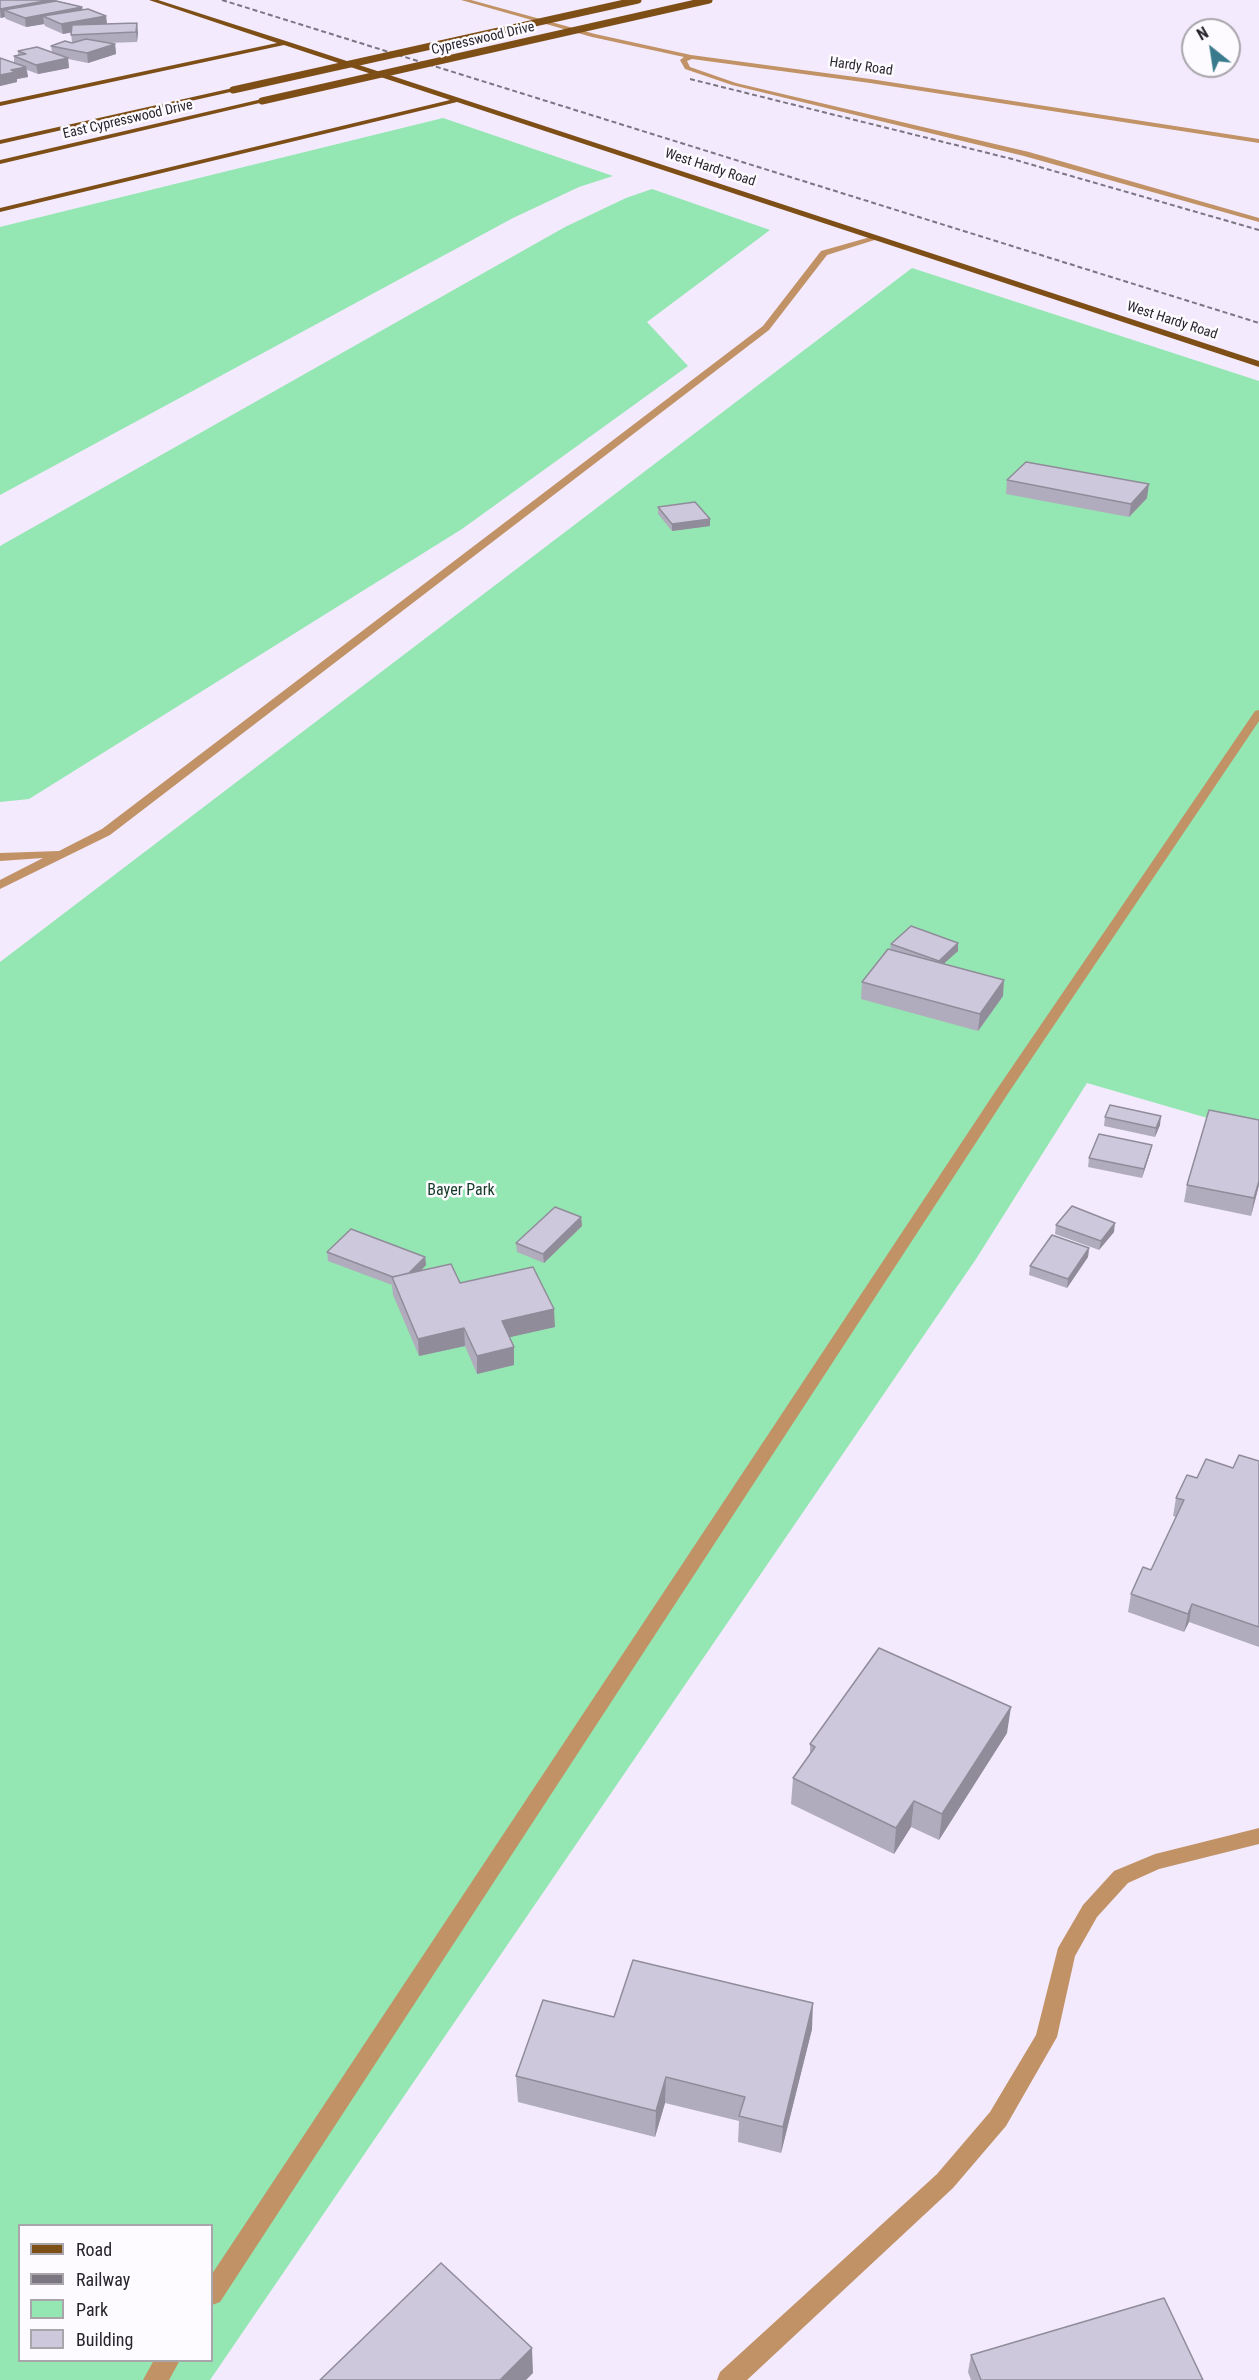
<!DOCTYPE html>
<style>
body{margin:0}
#map{position:relative;width:1259px;height:2380px;overflow:hidden;background:#f3eafe;font-family:"Roboto Condensed",sans-serif}
canvas{display:block}
.legend{position:absolute;left:18px;top:2224px;width:195px;height:138px;box-sizing:border-box;background:#fdfbff;border:2px solid #a8a5ab;margin:0;padding:8px 10px;list-style:none;font-size:18px;color:#28252c}
.legend li{display:flex;align-items:center;gap:12px;height:30px}
.legend b{width:30px;border:2px solid #a8a5ab}
.north{position:absolute;left:1181px;top:18px;width:60px;height:60px;box-sizing:border-box;background:#fdfbff;border:2px solid #a8a5ab;border-radius:50%;rotate:330deg;font-size:16px;font-weight:700;line-height:24px;text-align:center;color:#28252c}
.north::after{content:'';display:block;margin:auto;width:21px;height:27px;background:#397b8d;clip-path:polygon(50% 0,100% 100%,50% 72%,0 100%)}
</style>
<div id="map">
<canvas width="1259" height="2380"></canvas>
<ul class="legend">
<li><b style="height:8px;background:#7e4e17"></b>Road</li>
<li><b style="height:8px;background:#7b7682"></b>Railway</li>
<li><b style="height:16px;background:#94e6b2"></b>Park</li>
<li><b style="height:16px;background:#cec8dc"></b>Building</li>
</ul>
<div class="north">N</div>
</div>
<script>
const ctx = document.querySelector('canvas').getContext('2d');
ctx.lineJoin = 'round';
function fillPath(path, color) {
  ctx.fillStyle = color;
  ctx.fill(path, 'evenodd');
}
function poly(rows) {
  const path = new Path2D();
  for (const r of rows) {
    path.moveTo(r[0], r[1]);
    for (let i = 2; i < r.length; i += 2) path.lineTo(r[i], r[i + 1]);
  }
  return path;
}
function trace(path, color, width, dash) {
  ctx.strokeStyle = color;
  ctx.lineWidth = width;
  ctx.lineCap = dash ? 'butt' : 'round';
  ctx.setLineDash(dash || []);
  ctx.stroke(path);
}
function write(font, color, halo, rows, align = 'center') {
  ctx.font = font + ' "Roboto Condensed",sans-serif';
  ctx.lineWidth = 5;
  ctx.setLineDash([]);
  ctx.textBaseline = 'middle';
  ctx.strokeStyle = halo;
  ctx.fillStyle = color;
  for (const [text, x, y, turn = 0] of rows) {
    ctx.save();
    ctx.translate(x, y);
    ctx.rotate((+turn || 0) * Math.PI / 180);
    ctx.textAlign = isNaN(turn) ? turn : align;
    if (halo) ctx.strokeText(text, 0, 0);
    ctx.fillText(text, 0, 0);
    ctx.restore();
  }
}
const green = poly([
 [443,118,613,176,579,187,513,218,0,495,0,227],
 [652,189,770,230,647,322,688,366,462,529,29,799,0,802,0,546,565,227,626,198],
 [912,268,1259,381,1259,1133,1087,1083,976,1259,210,2380,0,2380,0,962],
 [20,2226,212,2226,212,2360,20,2360]
]);
const minor = poly([
 [461,0,471,0,595,34,691,55,870,79,1259,139,1259,143,870,83,692,59,687,61,690,67,736,83,1029,152,1259,218,1259,222,1024,156,732,85,685,69,680,60,684,57,592,37,461,0],
 [874,236,881,238,827,255,769,330,110,835,0,889,0,880,43,858,0,861,0,853,59,851,102,829,763,326,821,251,874,236],
 [1259,710,1259,721,1009,1092,220,2302,212,2305,212,2274,995,1092,1255,711,1259,710],
 [1259,1828,1259,1844,1159,1869,1128,1883,1097,1917,1075,1956,1057,2037,1006,2126,953,2188,747,2380,717,2380,720,2372,937,2174,990,2112,1036,2035,1058,1948,1083,1905,1114,1871,1155,1854,1259,1828],
 [154,2360,180,2360,169,2380,143,2380,154,2360]
]);
const major = poly([
 [149,0,158,0,289,42,1259,361,1259,367,457,102,0,212,0,208,450,100,284,45,0,106,0,102,277,43,149,0],
 [233,88,235,91,0,144,0,140,233,88],
 [262,99,264,102,0,164,0,160,262,99]
]);
const rail = poly([
 [222,0,1259,323],
 [690,79,1012,159,1259,230]
]);
const majorBridge = poly([
 [233,90,638,0],
 [262,101,709,0]
]);
const wall = poly([
 [0,0,55,0,82,7,83,10,106,16,107,24,138,32,137,42,108,43,115,44,116,54,88,63,68,59,69,68,38,74,27,70,28,77,17,79,17,82,0,86,0,58,14,63,14,56,18,55,18,51,52,52,51,46,72,43,71,32,63,34,45,26,44,24,26,27,6,19,5,17,0,18],
 [1007,480,1147,498,1129,517,1006,494],
 [658,507,710,519,710,526,672,531,658,514],
 [958,943,958,951,943,964,1003,996,978,1031,861,999,862,982,890,950,891,944],
 [1105,1117,1160,1125,1155,1137,1104,1126],
 [1150,1153,1142,1178,1088,1167,1089,1158],
 [1187,1185,1259,1185,1251,1216,1184,1202],
 [581,1217,582,1226,544,1263,517,1252,516,1243],
 [1056,1225,1114,1232,1099,1250,1055,1234],
 [1089,1248,1088,1257,1067,1288,1029,1275,1030,1266],
 [327,1252,425,1257,426,1265,421,1271,460,1283,555,1327,509,1337,514,1347,514,1365,477,1374,465,1346,419,1356,393,1295,392,1285,328,1261],
 [1259,1461,1259,1647,1189,1622,1184,1632,1128,1612,1131,1594,1151,1570,1176,1517,1173,1516,1176,1498,1197,1478],
 [1007,1733,939,1840,911,1827,894,1854,791,1804,793,1778,810,1755,810,1744],
 [614,2017,812,2029,781,2153,738,2142,739,2121,665,2103,655,2137,518,2102,516,2076],
 [971,2355,1203,2380,971,2380,968,2372]
]);
const shadedWall = poly([
 [50,0,55,0,57,8,4,10,5,17,1,18,0,9],
 [82,7,83,17,43,16,44,24,26,27,25,18],
 [106,16,107,26,63,34,61,24],
 [137,23,138,32,137,42,136,32],
 [115,44,116,54,88,63,87,53],
 [68,58,69,68,38,74,36,65],
 [26,67,28,77,17,79,17,82,0,86,0,75,11,70],
 [1149,484,1147,498,1129,517,1131,504],
 [710,519,710,526,672,531,672,524],
 [958,943,958,951,938,969,939,961],
 [1004,980,1003,996,978,1031,980,1014],
 [1161,1116,1160,1125,1155,1137,1156,1128],
 [1152,1145,1150,1153,1142,1178,1144,1169],
 [1259,1181,1259,1185,1251,1216,1254,1198],
 [581,1217,582,1226,544,1263,543,1254],
 [1115,1223,1114,1232,1099,1250,1101,1241],
 [1089,1248,1088,1257,1067,1288,1068,1279],
 [425,1257,426,1265,403,1289,403,1280],
 [554,1309,555,1327,502,1339,502,1321],
 [464,1328,465,1346,419,1356,418,1339],
 [514,1347,514,1365,477,1374,477,1356],
 [1192,1604,1189,1622,1184,1632,1188,1614],
 [1011,1707,1007,1733,939,1840,942,1814],
 [914,1801,911,1827,894,1854,896,1828],
 [813,2003,812,2029,781,2153,783,2127],
 [666,2077,665,2103,655,2137,656,2111],
 [532,2348,533,2373,526,2380,500,2380]
]);
const building = poly([
 [0,0,50,0,0,9,0,0],
 [56,1,82,7,25,18,4,10,56,1],
 [88,9,106,16,61,24,43,16,88,9],
 [137,23,136,32,71,35,72,25,137,23],
 [86,39,115,44,87,53,51,46,65,41,72,43,86,39],
 [37,47,68,58,36,65,14,56,26,54,18,51,37,47],
 [0,58,26,67,11,70,16,72,0,75,0,58],
 [1026,462,1149,484,1131,504,1007,480,1026,462],
 [695,502,710,519,672,524,658,507,695,502],
 [911,926,958,943,939,961,891,944,911,926],
 [888,949,1004,980,980,1014,862,982,888,949],
 [1110,1105,1161,1116,1156,1128,1105,1117,1110,1105],
 [1209,1110,1259,1120,1259,1181,1254,1198,1187,1185,1209,1110],
 [1099,1134,1152,1145,1144,1169,1089,1158,1099,1134],
 [1072,1206,1115,1223,1101,1241,1056,1225,1072,1206],
 [555,1207,581,1217,543,1254,516,1243,555,1207],
 [351,1229,425,1257,409,1273,393,1277,327,1252,351,1229],
 [1052,1235,1089,1248,1068,1279,1030,1266,1052,1235],
 [451,1264,460,1283,533,1267,554,1309,502,1321,514,1347,477,1356,464,1328,418,1339,392,1277,451,1264],
 [1239,1455,1259,1461,1259,1627,1192,1604,1188,1614,1131,1594,1143,1567,1151,1570,1184,1500,1176,1498,1187,1475,1197,1478,1206,1459,1233,1468,1239,1455],
 [879,1648,1011,1707,942,1814,914,1801,896,1828,793,1778,815,1747,810,1744,879,1648],
 [633,1960,813,2003,783,2127,739,2116,745,2097,666,2077,656,2111,516,2076,543,2000,614,2017,633,1960],
 [441,2263,532,2348,500,2380,320,2380,441,2263],
 [1164,2298,1203,2380,981,2380,971,2355,1164,2298]
]);
const farStreetnames = [
 ["Cypresswood Drive",483,39,-13],
 ["Hardy Road",861,67,8],
 ["East Cypresswood Drive",128,120,-13],
 ["West Hardy Road",710,168,18],
 ["West Hardy Road",1172,321,18]
];
const parkNames = [
 ["Bayer Park",461,1191]
];
fillPath(green, '#94e6b2');
fillPath(minor, '#c19266');
fillPath(major, '#7e4e17');
trace(rail, '#7b7682', 2, [5, 3]);
trace(majorBridge, '#7e4e17', 7);
fillPath(wall, '#b1acbd');
fillPath(shadedWall, '#908c9a');
fillPath(building, '#cec8dc');
trace(building, '#908c9a', 1.5);
write('14px', '#28252c', '#fdfbff', farStreetnames);
write('16px', '#153d27', '#fdfbff', parkNames);
</script>
